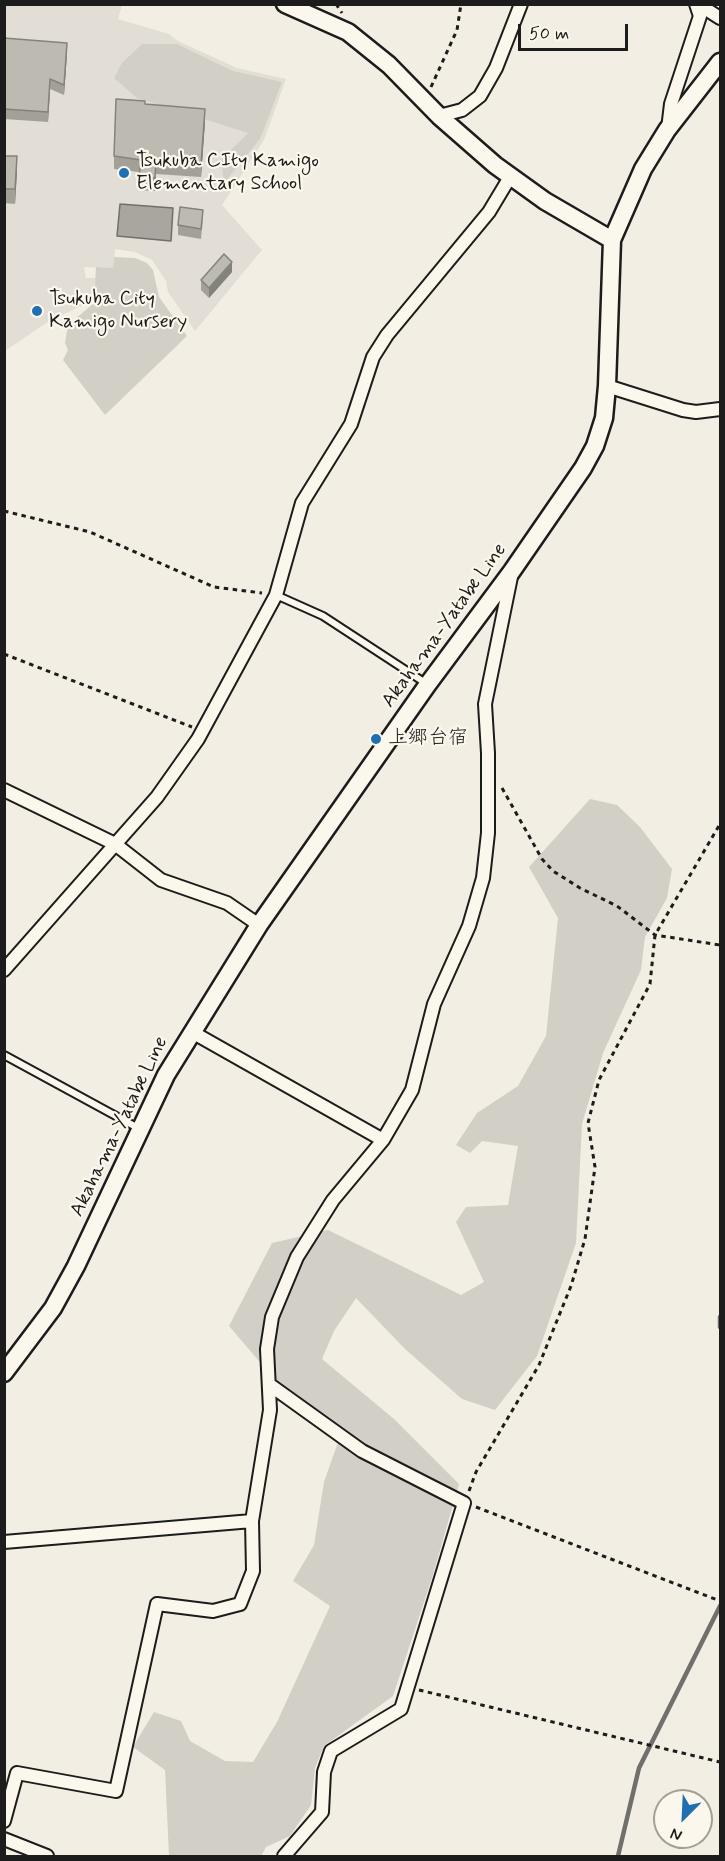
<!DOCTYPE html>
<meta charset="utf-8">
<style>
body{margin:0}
#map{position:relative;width:725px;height:1861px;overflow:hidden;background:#f2eee4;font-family:Mynerve,sans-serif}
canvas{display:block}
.frame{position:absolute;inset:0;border:6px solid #1c1c1c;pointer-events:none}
.north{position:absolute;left:653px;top:1789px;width:60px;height:60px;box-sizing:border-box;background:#fbf7ec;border:2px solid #a29f99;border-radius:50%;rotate:204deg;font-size:16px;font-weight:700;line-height:24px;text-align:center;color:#1c1c1c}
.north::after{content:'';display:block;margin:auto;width:21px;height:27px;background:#1f6fb2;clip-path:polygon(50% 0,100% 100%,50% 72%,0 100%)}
.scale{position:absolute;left:518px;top:24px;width:110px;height:27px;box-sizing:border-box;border:3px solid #1c1c1c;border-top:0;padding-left:8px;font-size:18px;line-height:21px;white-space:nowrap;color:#1c1c1c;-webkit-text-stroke:4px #fbf7ec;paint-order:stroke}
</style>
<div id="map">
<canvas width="725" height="1861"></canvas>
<div class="frame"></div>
<div class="north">N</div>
<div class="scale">50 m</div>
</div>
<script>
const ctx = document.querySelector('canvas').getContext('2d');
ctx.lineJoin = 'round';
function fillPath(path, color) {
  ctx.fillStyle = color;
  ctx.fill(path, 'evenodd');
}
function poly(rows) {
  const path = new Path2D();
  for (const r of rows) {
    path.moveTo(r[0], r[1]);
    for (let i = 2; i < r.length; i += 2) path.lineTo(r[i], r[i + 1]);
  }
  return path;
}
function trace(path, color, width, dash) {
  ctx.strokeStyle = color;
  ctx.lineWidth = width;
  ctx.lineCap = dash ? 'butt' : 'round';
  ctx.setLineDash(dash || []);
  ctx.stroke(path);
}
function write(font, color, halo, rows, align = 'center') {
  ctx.font = font + ' Mynerve,"Klee One",sans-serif';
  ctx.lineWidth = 4.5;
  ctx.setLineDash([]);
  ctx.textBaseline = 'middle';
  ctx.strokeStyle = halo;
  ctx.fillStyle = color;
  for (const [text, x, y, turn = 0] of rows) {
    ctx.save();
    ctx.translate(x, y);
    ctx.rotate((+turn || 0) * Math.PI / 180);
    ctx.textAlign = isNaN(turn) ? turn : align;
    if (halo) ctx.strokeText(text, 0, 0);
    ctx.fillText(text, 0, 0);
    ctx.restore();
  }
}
const built = poly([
 [5,5,122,5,118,19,169,34,178,41,237,68,286,79,264,140,222,205,262,250,195,331,168,292,166,281,152,260,135,252,115,249,113,268,84,267,86,278,96,278,90,302,49,321,5,351]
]);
const green = poly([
 [142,44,177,44,233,71,282,82,260,139,224,183,221,160,248,133,137,98,114,78,122,63],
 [114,257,135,258,147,263,153,270,159,297,187,336,105,415,63,360,68,350,65,343,68,325,94,303,96,267,113,268],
 [590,799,617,805,640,827,672,869,667,898,645,937,641,970,603,1053,582,1124,576,1243,537,1356,495,1410,462,1399,405,1349,356,1298,334,1331,322,1359,394,1419,459,1484,432,1578,393,1696,324,1746,315,1768,311,1805,290,1836,266,1847,261,1856,169,1856,165,1770,133,1747,154,1712,181,1721,190,1741,225,1761,253,1762,277,1722,330,1606,293,1581,314,1545,324,1482,343,1428,277,1382,229,1326,272,1243,328,1230,461,1295,484,1282,456,1222,466,1207,508,1205,518,1146,482,1141,470,1153,456,1145,477,1113,518,1086,546,1036,558,918,529,867]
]);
const water = poly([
 [120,204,173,208,171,241,117,236,120,204]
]);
const stream = poly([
 [720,1317,720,1327],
 [618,1856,639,1768,720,1606]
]);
const path = poly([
 [336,4,342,13],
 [431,87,457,30,461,4],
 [4,511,90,532,214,587,262,593],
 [4,654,192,727],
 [502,788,542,859,553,871,580,888,617,906,655,935,720,945],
 [469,1491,476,1472,539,1365,571,1286,585,1239,595,1167,588,1123,599,1080,650,984,655,935,720,824],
 [476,1507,720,1601],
 [419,1690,720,1762]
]);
const lane = poly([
 [276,595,323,616,427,684],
 [4,1055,138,1128]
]);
const street = poly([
 [698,4,720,18],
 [439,116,462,110,480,96,496,68,521,4],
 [668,129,671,104,700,16,696,4],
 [607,386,683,410,696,412,720,409],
 [4,790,115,844,161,880,227,903,259,925],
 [4,970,157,797,198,739,276,595,302,503,351,424,373,357,387,335,489,212,510,177],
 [192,1032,383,1140],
 [270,1385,362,1451,464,1503,401,1709,331,1751,324,1772,322,1812,284,1856],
 [4,1542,252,1521],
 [4,1821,17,1773,116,1791,157,1604,213,1611,240,1604,253,1571,252,1521,270,1410,267,1349,272,1317,297,1257,333,1200,383,1140,412,1090,434,1004,469,926,483,878,488,833,488,753,485,704,512,572],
 [4,1839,47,1856]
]);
const secondary = poly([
 [285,4,348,32,389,65,439,116,495,165,545,201,612,240],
 [4,1373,53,1308,76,1266,166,1075,259,925,428,684,512,571,583,468,595,446,604,418,607,386,612,240,643,169,667,130,720,62]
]);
const wall = poly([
 [4,38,67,53,64,95,50,89,48,122,4,119],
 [145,104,205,122,201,177,156,174,155,191,139,190,139,172,114,169,114,156],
 [4,156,17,171,15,204,4,203],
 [203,219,201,239,178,235,178,225],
 [232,272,209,298,201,290,201,280]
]);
const shadedWall = poly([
 [67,43,67,53,64,95,64,85],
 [50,79,50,89,48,122,48,112],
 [205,109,205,122,201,177,201,164],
 [17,156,17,171,15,204,15,189],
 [156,161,156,174,155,191,155,178],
 [232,262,232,272,209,298,209,288]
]);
const building = poly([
 [4,38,67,43,64,85,50,79,48,112,4,109,4,38],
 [116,99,145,101,145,104,205,109,201,164,156,161,155,178,139,177,141,160,114,156,116,99],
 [4,156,17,156,15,189,4,189,4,156],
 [180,207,203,210,201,229,178,225,180,207],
 [224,254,232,262,209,288,201,280,224,254]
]);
const markers = [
 [124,173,6,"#1f6fb2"],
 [37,311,6,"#1f6fb2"],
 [376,739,6,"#1f6fb2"]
];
const poiNames = [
 ["Tsukuba CIty Kamigo",136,162],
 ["Elementary School",136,185],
 ["Tsukuba City",49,300],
 ["Kamigo Nursery",49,323],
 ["上郷台宿",388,739]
];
const streetNames = [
 ["Akahama-Yatabe Line",445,626,-54],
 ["Akahama-Yatabe Line",120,1127,-64]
];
fillPath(built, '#e2ded5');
fillPath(green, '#d2cfc6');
fillPath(water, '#a9a6a0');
trace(water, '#716f6b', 1.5);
trace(stream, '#716f6b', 4.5);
trace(lane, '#1c1c1c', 10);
trace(street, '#1c1c1c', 16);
trace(secondary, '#1c1c1c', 21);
trace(path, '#1c1c1c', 3, [4.5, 4.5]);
trace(lane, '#fbf7ec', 6);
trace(street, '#fbf7ec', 12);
trace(secondary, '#fbf7ec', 16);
fillPath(wall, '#a3a098');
fillPath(shadedWall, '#84827c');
fillPath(building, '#bdbab1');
trace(building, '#84827c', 1.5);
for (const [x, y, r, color] of markers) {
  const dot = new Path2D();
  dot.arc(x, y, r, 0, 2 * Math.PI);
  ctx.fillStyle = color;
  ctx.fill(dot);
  trace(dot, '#fbf7ec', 2);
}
write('20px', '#1c1c1c', '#fbf7ec', poiNames, 'left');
write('20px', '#1c1c1c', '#fbf7ec', streetNames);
</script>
